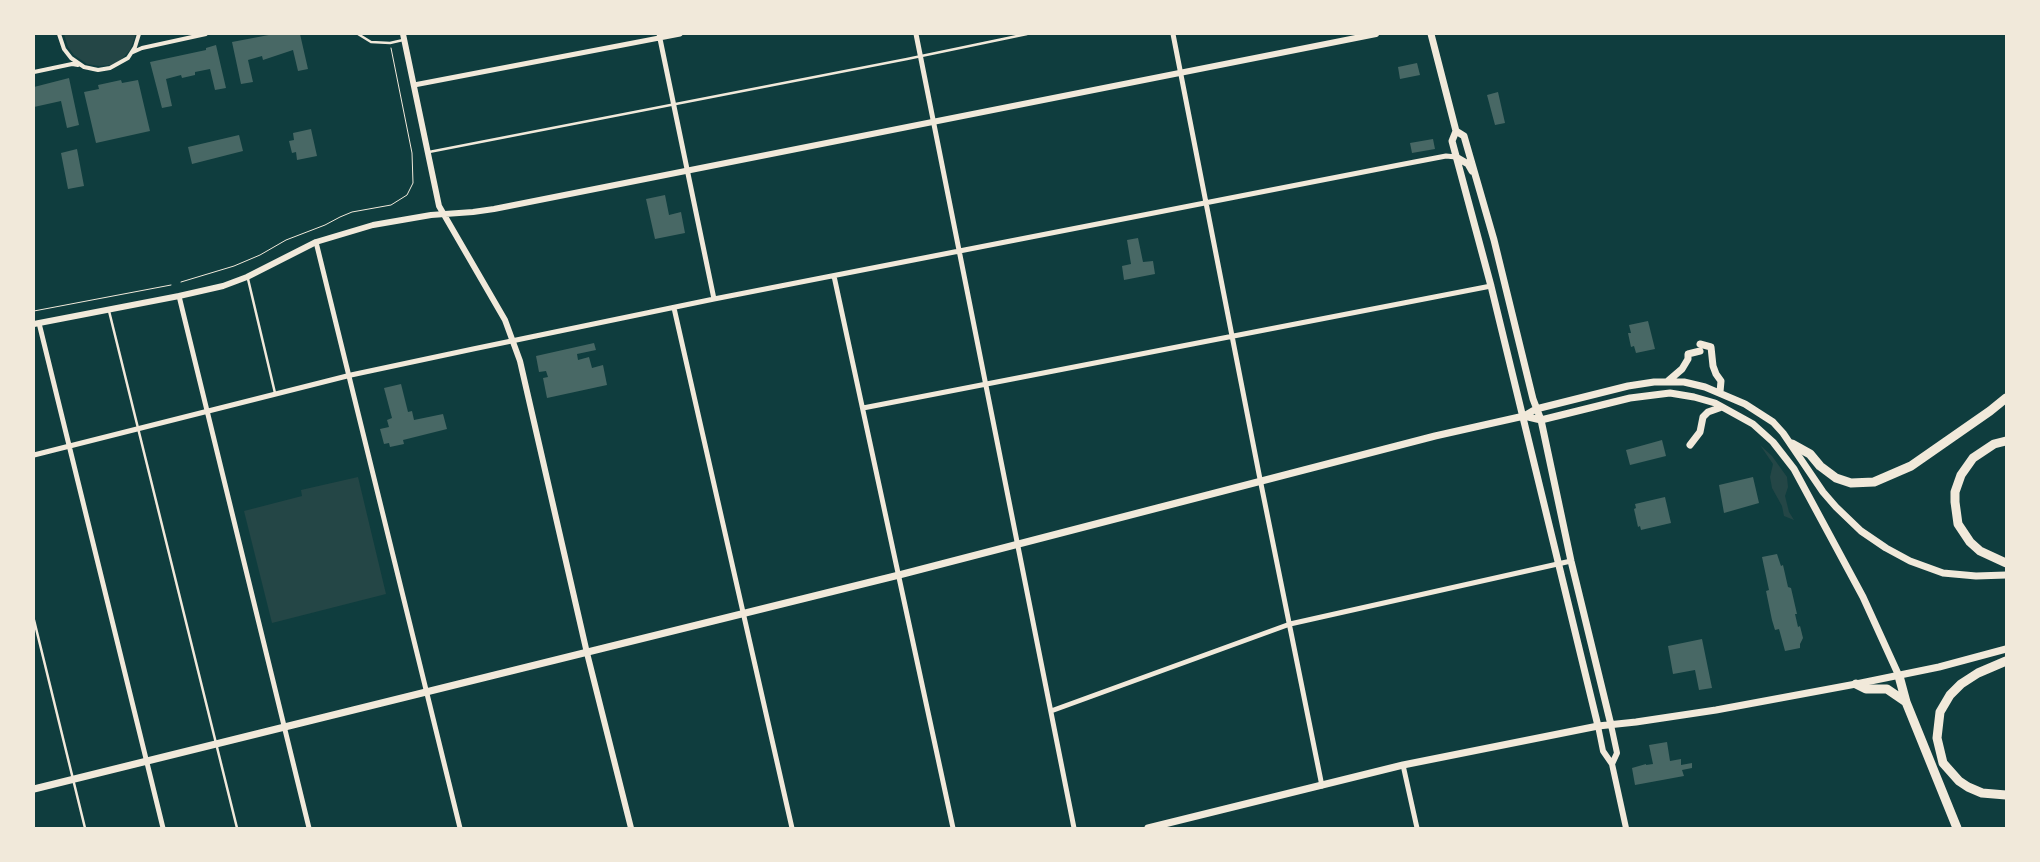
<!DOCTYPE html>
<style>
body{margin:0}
#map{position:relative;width:2040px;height:862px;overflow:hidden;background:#0f3d3e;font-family:Karla,sans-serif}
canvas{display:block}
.frame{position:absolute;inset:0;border:35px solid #f1e9da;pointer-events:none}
</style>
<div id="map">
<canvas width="2040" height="862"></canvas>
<div class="frame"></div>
</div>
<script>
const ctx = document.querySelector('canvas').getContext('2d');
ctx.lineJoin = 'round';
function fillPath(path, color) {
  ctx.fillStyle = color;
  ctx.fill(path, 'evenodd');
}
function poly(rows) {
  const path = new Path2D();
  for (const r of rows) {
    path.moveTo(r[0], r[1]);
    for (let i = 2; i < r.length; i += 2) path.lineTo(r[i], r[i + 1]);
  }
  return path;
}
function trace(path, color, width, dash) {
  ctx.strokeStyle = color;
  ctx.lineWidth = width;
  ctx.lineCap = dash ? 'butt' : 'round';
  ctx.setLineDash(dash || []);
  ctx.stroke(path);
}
const green = poly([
 [64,34,136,34,130,50,121,60,111,65,99,66,87,64,74,55,68,47],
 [1760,445,1772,456,1787,477,1788,487,1785,496,1789,512,1794,520,1784,516,1782,506,1772,488,1770,477,1773,464],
 [358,477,386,594,272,623,244,511,302,496,301,490]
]);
const building = poly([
 [274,34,300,34,308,69,298,71,293,50,263,60,262,56,248,60,253,82,241,84,232,42],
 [216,45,226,88,215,90,210,69,195,72,195,75,182,78,181,75,166,79,172,106,162,108,150,62,206,50,206,48],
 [1417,63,1420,75,1400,79,1398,67],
 [69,78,79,125,67,128,61,101,34,107,34,87],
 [121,80,122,83,138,80,150,131,96,143,84,92,99,89,98,85],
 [1498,92,1505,123,1495,125,1487,95],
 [311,129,317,156,297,160,296,152,292,153,289,141,294,140,293,133],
 [239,135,243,151,192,164,188,147],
 [1433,139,1435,149,1412,153,1410,143],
 [77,149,84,186,68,189,61,153],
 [665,195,669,215,681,212,685,233,655,239,646,199],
 [1138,238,1143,262,1153,261,1155,274,1124,280,1122,266,1131,264,1127,240],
 [1648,321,1655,349,1636,353,1634,346,1631,347,1628,333,1631,333,1629,325],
 [594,343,596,350,577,354,578,360,589,357,592,368,603,365,607,385,547,398,543,378,548,377,546,371,539,372,536,356],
 [401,384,408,412,412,411,414,420,443,414,447,429,403,440,404,444,390,447,389,443,384,444,380,429,389,427,387,420,392,418,384,388],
 [1662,440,1666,456,1630,465,1626,450],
 [1753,477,1759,503,1724,513,1719,485],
 [1665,497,1671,523,1641,530,1640,526,1638,527,1634,509,1636,508,1635,504],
 [1777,554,1781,566,1783,565,1788,587,1791,588,1797,614,1795,614,1798,627,1800,626,1803,638,1800,644,1800,648,1785,651,1779,629,1775,630,1772,620,1766,591,1769,590,1762,557],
 [1702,639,1712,688,1699,690,1695,670,1673,674,1668,646],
 [1667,742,1670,761,1681,759,1681,765,1692,763,1692,768,1682,770,1684,776,1635,785,1632,768,1646,764,1646,765,1653,764,1649,745]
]);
const path = poly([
 [181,282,234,266,260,255,286,240,325,225,340,217,352,212,391,205,407,195,413,183,412,153,391,48],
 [34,311,171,285]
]);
const service = poly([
 [358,34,371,42,390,43,403,40],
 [429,152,907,59,1027,34],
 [248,279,275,393],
 [109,311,237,828],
 [34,620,85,828]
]);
const pedestrian = poly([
 [59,34,64,49,71,58,84,67,98,70,110,68,128,58,135,47,139,34],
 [133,52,142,48,206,34],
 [34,72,72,64,78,65]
]);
const minor = poly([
 [659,34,714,299],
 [916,34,1074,828],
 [1173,34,1259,474,1322,786],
 [414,85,680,34],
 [316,242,460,828],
 [834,276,953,828],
 [179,296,309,828],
 [674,308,792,828],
 [39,323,163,828],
 [863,408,1491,286],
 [34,455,351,375,473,349,714,299,1399,165,1446,156,1456,157],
 [1051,711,1290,624,1571,561],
 [1403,765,1417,828]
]);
const tertiary = poly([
 [403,34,439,206,505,320,520,361,587,653,631,828],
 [34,324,179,296,223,286,247,277,316,242,373,225,431,215,473,212,494,209,1376,34],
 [1611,725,1617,753,1612,764],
 [1598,726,1603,751,1612,764,1626,828]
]);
const secondary = poly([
 [1431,34,1456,131,1452,141,1491,286,1598,726],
 [1456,131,1464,136,1494,240,1533,399,1541,420,1571,561,1611,725],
 [1456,157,1468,164,1472,171],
 [1700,344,1711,347,1713,366,1716,374,1721,381,1720,392],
 [1668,381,1682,369,1688,359,1688,354,1700,351],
 [1524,416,1541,420,1630,398,1670,393,1694,397,1715,403,1753,424,1773,442,1794,469,1863,597,1899,676],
 [1690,445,1700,432,1703,417,1708,412,1722,407],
 [34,789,899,575,1435,436,1524,416,1536,409,1628,386,1654,382,1684,382,1705,387,1745,404,1773,422,1783,433,1823,492,1836,507,1861,531,1886,548,1910,561,1943,573,1976,576,2006,575],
 [1148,828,1403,765,1598,726,1636,722,1716,710,1856,684,1939,667,2006,649]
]);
const motorway = poly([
 [2006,441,1994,444,1973,458,1961,475,1955,492,1955,502,1958,524,1970,542,1980,551,2006,563],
 [1792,444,1810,454,1820,466,1836,478,1851,483,1874,482,1911,466,1990,411,2006,398],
 [2006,661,1978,673,1961,684,1950,695,1940,712,1937,738,1943,763,1959,781,1968,787,1982,793,2006,795],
 [1899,676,1906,702,1957,828],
 [1856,684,1866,689,1887,689,1906,702]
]);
fillPath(green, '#244646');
fillPath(building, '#486865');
trace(path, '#f1e9da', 1);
trace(service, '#f1e9da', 2.5);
trace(pedestrian, '#f1e9da', 4);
trace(minor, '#f1e9da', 5);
trace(tertiary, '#f1e9da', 6);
trace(secondary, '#f1e9da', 7);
trace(motorway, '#f1e9da', 9);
</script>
